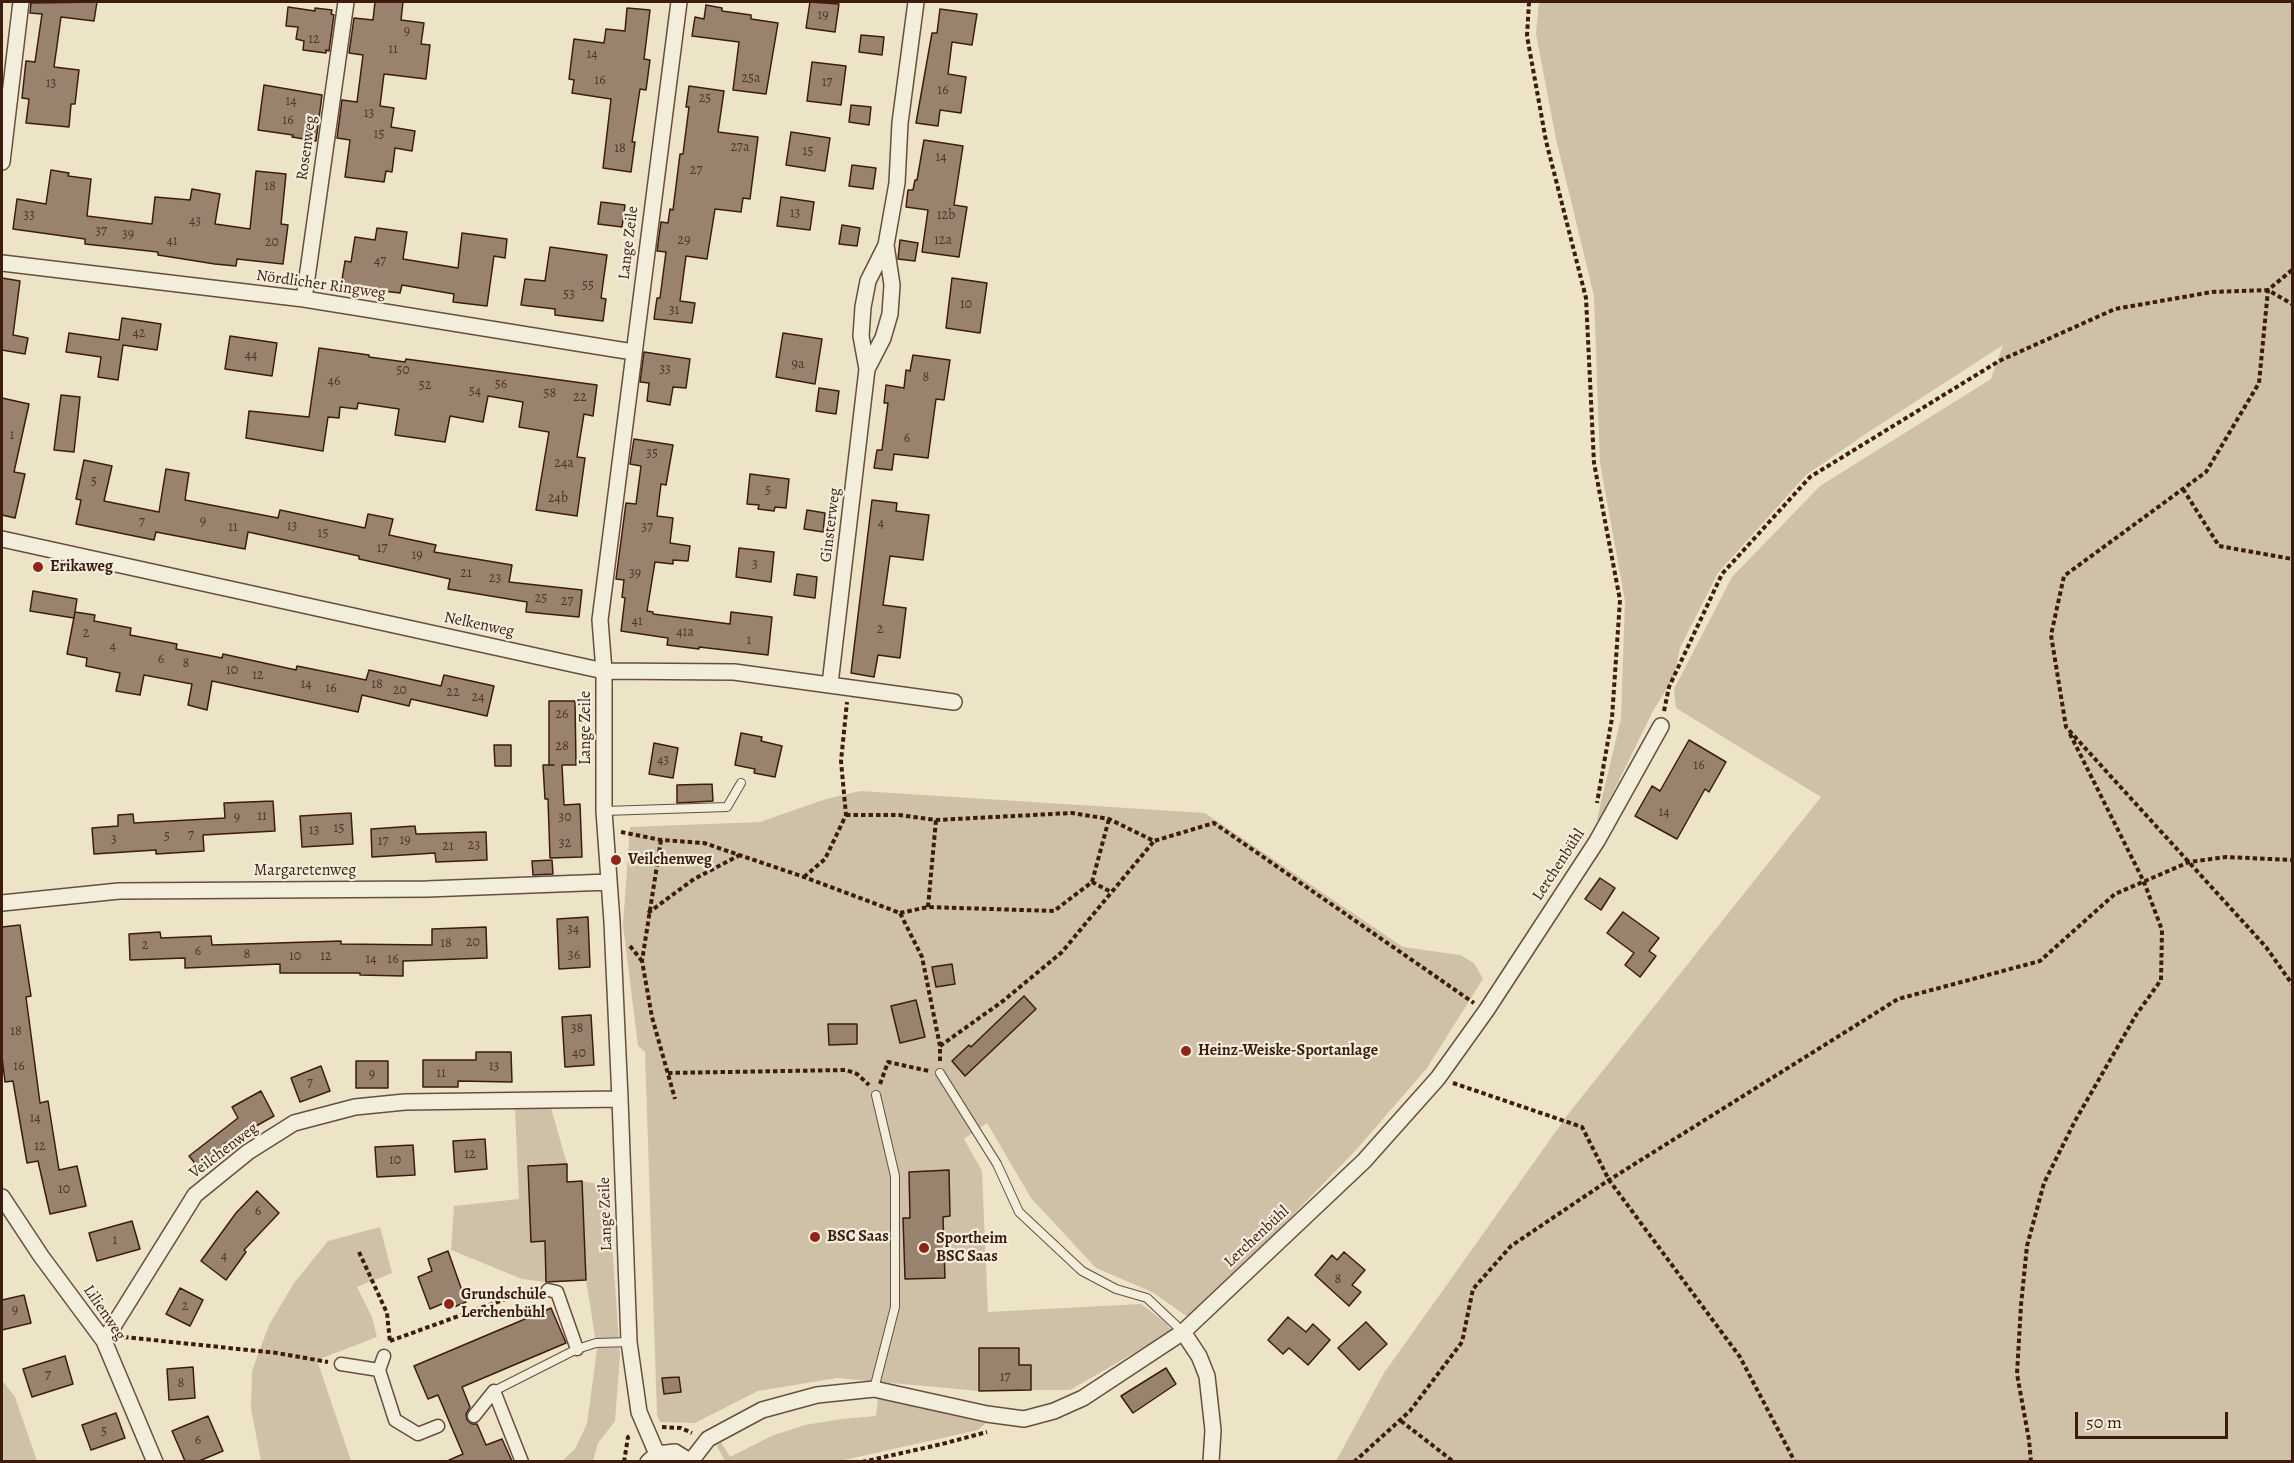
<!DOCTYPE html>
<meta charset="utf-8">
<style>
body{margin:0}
#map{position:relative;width:2294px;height:1463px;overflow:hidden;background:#ede3c7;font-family:Alegreya,serif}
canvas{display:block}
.frame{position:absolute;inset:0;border:3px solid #3d1c0f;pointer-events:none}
.scale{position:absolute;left:2075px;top:1412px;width:153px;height:27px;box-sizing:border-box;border:3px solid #3d1c0f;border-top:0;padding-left:8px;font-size:18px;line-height:21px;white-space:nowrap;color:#3d1c0f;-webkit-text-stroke:4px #f3eddb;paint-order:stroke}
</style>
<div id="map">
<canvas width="2294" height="1463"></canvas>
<div class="frame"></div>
<div class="scale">50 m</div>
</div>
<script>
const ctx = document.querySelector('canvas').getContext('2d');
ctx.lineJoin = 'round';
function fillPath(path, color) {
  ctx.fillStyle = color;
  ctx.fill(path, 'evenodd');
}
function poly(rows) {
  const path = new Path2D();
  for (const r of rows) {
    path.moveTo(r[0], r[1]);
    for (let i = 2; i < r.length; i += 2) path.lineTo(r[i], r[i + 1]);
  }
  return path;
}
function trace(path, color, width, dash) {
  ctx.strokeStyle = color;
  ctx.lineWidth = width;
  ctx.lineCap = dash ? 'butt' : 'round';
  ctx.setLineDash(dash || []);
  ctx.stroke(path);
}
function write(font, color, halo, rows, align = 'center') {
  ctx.font = font + ' Alegreya,serif';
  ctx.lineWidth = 4.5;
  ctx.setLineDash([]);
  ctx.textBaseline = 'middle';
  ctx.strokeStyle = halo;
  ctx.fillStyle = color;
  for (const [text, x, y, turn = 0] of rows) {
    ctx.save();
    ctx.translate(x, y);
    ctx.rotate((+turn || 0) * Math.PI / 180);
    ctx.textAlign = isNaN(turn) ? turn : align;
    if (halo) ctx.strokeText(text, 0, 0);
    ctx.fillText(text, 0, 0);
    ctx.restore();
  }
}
const green = poly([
 [1539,2,2292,2,2292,1461,1336,1461,1384,1373,1569,1113,1821,797,1676,708,1674,689,1732,577,1820,486,1991,379,2003,345,1867,433,1806,475,1718,573,1680,648,1674,677,1653,711,1599,821,1597,819,1621,718,1625,601,1600,463,1594,296,1556,139,1536,34],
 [860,791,1205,813,1403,947,1460,955,1474,963,1483,979,1427,1068,1356,1150,1226,1284,1188,1317,1152,1292,1096,1268,1031,1198,987,1123,964,1139,982,1171,988,1312,1141,1304,1165,1322,1172,1331,1070,1390,1031,1390,1031,1366,1019,1365,979,1349,979,1391,837,1378,758,1391,695,1423,660,1422,657,1415,645,1052,638,1046,623,925,630,827,760,822,826,799],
 [551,1108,567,1164,528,1166,531,1241,545,1241,546,1282,522,1279,451,1250,454,1206,519,1199,515,1109],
 [582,1181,608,1186,620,1356,615,1421,598,1443,593,1461,561,1462,575,1449,587,1424,597,1349,586,1280],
 [380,1227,392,1273,357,1287,372,1317,377,1337,317,1360,351,1461,261,1461,251,1409,252,1371,269,1325,294,1283,328,1241],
 [2,1380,15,1397,37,1461,2,1461],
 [878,1398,986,1423,978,1430,840,1461,725,1461,717,1446,721,1442,730,1457,771,1436,805,1425,841,1419,876,1416]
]);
const building = poly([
 [375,2,403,2,401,20,424,23,421,44,430,45,426,79,384,74,380,106,394,108,391,127,415,131,412,151,395,148,392,172,386,171,384,182,345,177,350,140,337,138,342,100,357,102,363,55,349,53,354,18,373,20,375,2],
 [810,2,839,4,835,32,806,28,810,2],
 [31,3,97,2,94,21,61,17,54,67,79,70,75,104,71,104,69,127,26,123,29,99,22,98,26,61,35,62,42,14,30,13,31,3],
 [706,5,722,8,722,11,751,15,751,19,778,23,766,94,733,90,739,42,692,36,695,17,704,19,706,5],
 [288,7,315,11,315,8,332,10,331,14,334,15,329,51,326,50,326,53,303,50,304,41,296,39,298,27,286,26,288,7],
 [627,8,650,10,644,59,650,60,646,90,640,89,632,142,635,142,631,172,603,168,611,99,572,93,574,80,569,79,574,39,604,43,606,29,625,31,627,8],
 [940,9,977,14,972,45,952,42,948,74,966,77,961,113,940,110,938,126,916,123,932,33,937,33,940,9],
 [861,35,884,37,882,55,859,52,861,35],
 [812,62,846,66,841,105,807,101,812,62],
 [264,85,322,95,316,141,292,137,293,135,258,130,264,85],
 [689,86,724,91,718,132,758,137,750,199,743,198,741,212,715,209,707,259,686,256,680,301,695,303,692,323,654,319,657,298,660,298,666,252,657,251,661,222,668,223,670,209,673,210,680,154,683,154,689,107,686,107,689,86],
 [851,105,871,107,869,125,849,122,851,105],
 [791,132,830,138,825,171,786,165,791,132],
 [924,140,963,146,954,205,967,207,959,257,922,252,928,210,906,207,908,190,913,190,915,180,917,180,924,140],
 [852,165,876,168,873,189,849,186,852,165],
 [51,170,69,173,68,176,91,179,87,216,152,224,155,197,190,200,192,189,220,194,215,224,250,229,256,171,286,174,281,224,288,225,283,264,237,259,236,266,215,264,158,255,158,252,85,244,85,239,13,229,17,199,46,204,51,170],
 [781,197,814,202,810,230,777,226,781,197],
 [601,202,625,205,622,227,598,224,601,202],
 [842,225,860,228,857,246,839,244,842,225],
 [377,228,407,232,403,259,458,268,462,233,507,239,505,258,494,256,487,306,453,302,454,294,402,285,400,293,341,286,345,261,351,262,355,237,375,240,377,228],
 [900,240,918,243,915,261,898,259,900,240],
 [550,247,607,255,601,298,606,299,603,321,555,315,555,309,521,305,525,279,545,281,550,247],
 [2,278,20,281,13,335,28,338,25,354,2,350,2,278],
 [952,278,987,283,980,333,946,328,952,278],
 [122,318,161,324,157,350,123,345,118,380,98,377,101,357,66,352,69,333,119,340,122,318],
 [783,333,822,339,815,384,776,377,783,333],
 [230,336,277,343,272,376,225,369,230,336],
 [319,348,369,355,369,357,405,362,406,359,597,385,593,416,584,414,577,457,585,458,577,516,536,510,549,432,519,427,523,402,488,396,483,422,450,416,445,442,395,435,399,409,358,403,357,409,340,407,339,418,328,417,323,451,246,438,249,411,309,417,319,348],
 [644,352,690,359,686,388,673,387,670,405,647,401,649,383,640,382,644,352],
 [913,355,950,360,944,400,936,399,928,458,894,454,892,470,874,468,877,450,882,450,888,403,884,403,886,385,904,388,906,370,910,371,913,355],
 [819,388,839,391,836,414,816,411,819,388],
 [61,395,80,397,74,452,54,450,61,395],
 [2,398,29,404,14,472,25,474,15,518,2,515,2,398],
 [634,439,673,445,666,485,661,484,657,516,673,518,670,543,690,546,688,561,673,560,673,564,655,562,647,611,653,612,653,614,730,624,731,612,772,617,768,655,699,647,699,649,667,645,668,638,621,631,625,598,622,597,624,580,616,579,626,503,636,504,641,466,630,464,634,439],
 [84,460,112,466,104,501,159,512,166,469,189,473,185,500,278,518,280,510,365,528,368,514,393,519,389,535,436,545,434,552,512,565,509,582,582,590,579,617,526,612,527,602,448,589,450,579,359,559,359,556,248,532,245,549,156,532,154,540,76,524,81,500,76,499,84,460],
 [750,474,789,479,786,508,775,507,774,511,758,509,759,505,747,504,750,474],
 [872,500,897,503,896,511,929,515,923,560,890,556,883,605,906,608,900,658,878,655,874,677,851,673,872,500],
 [807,510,825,513,823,532,804,529,807,510],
 [739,548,774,552,771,582,736,577,739,548],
 [797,574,817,577,815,598,794,595,797,574],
 [33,591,77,599,74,618,30,611,33,591],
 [75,612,95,615,94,621,131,628,130,635,177,644,176,649,222,658,223,654,296,670,297,666,366,680,369,670,441,686,444,675,494,686,487,716,411,699,409,706,362,695,358,712,212,681,207,710,188,705,192,684,144,675,140,695,116,691,120,673,86,666,87,658,67,654,75,612],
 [549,701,575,701,576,765,562,765,564,805,580,804,582,857,550,858,548,799,545,799,543,765,554,765,549,765,549,701],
 [741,733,762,737,761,741,782,746,775,777,754,773,755,769,735,765,741,733],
 [1689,740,1726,762,1709,792,1705,789,1677,839,1635,816,1652,786,1660,791,1689,740],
 [654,743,678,748,673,778,649,774,654,743],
 [494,745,511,745,511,766,495,766,494,745],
 [712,784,713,801,677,803,677,785,712,784],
 [273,801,275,831,203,835,204,851,156,854,156,850,94,854,92,828,118,826,118,815,133,814,134,823,225,818,224,803,273,801],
 [351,813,353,844,302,847,300,816,351,813],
 [415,826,416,834,486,832,487,860,436,862,435,853,372,857,371,829,415,826],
 [552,860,553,874,533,875,532,861,552,860],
 [1600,878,1615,888,1601,910,1585,899,1600,878],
 [1623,912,1659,938,1649,951,1656,956,1640,977,1625,965,1634,953,1607,933,1623,912],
 [588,917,590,967,559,969,557,919,588,917],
 [20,925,31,996,26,997,40,1103,48,1101,59,1170,77,1166,86,1206,50,1214,38,1161,27,1163,13,1081,5,1082,2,1057,2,927,20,925],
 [486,927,487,958,403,961,403,976,360,975,360,973,280,973,280,964,185,968,185,958,130,960,129,934,160,932,161,938,211,936,212,945,341,941,341,944,432,945,432,929,486,927],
 [952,964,955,984,936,987,932,967,952,964],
 [1024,996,1036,1009,965,1076,952,1061,969,1045,971,1047,1024,996],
 [916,1000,925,1037,900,1043,891,1006,916,1000],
 [591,1015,594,1065,565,1067,562,1017,591,1015],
 [828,1024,857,1024,857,1044,829,1045,828,1024],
 [476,1052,511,1052,512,1082,458,1081,458,1087,423,1087,423,1060,476,1060,476,1052],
 [356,1061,388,1061,388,1088,356,1088,356,1061],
 [321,1066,330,1091,300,1102,291,1078,321,1066],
 [261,1091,274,1116,224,1144,230,1152,203,1173,189,1156,238,1118,232,1107,261,1091],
 [485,1139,487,1169,455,1172,453,1141,485,1139],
 [413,1145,415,1175,377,1177,375,1147,413,1145],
 [567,1164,567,1182,582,1181,586,1280,546,1282,545,1241,531,1242,528,1166,567,1164],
 [949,1170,950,1216,943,1217,945,1278,905,1279,903,1218,910,1218,909,1172,949,1170],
 [257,1191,279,1213,244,1250,246,1252,226,1280,201,1261,236,1213,257,1191],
 [132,1221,140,1249,97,1261,89,1233,132,1221],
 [448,1251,466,1302,447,1310,444,1303,430,1309,418,1277,432,1271,428,1259,448,1251],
 [1344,1252,1365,1270,1352,1285,1361,1292,1349,1306,1315,1275,1332,1255,1337,1260,1344,1252],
 [180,1288,203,1300,190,1326,166,1314,180,1288],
 [24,1295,31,1323,2,1330,2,1300,24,1295],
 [551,1308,566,1343,462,1387,470,1407,466,1414,467,1420,472,1424,477,1424,486,1445,502,1439,512,1461,447,1461,463,1454,438,1395,428,1399,414,1366,551,1308],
 [1288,1317,1306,1332,1313,1324,1330,1340,1308,1365,1289,1348,1283,1354,1268,1340,1288,1317],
 [1366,1322,1387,1344,1359,1370,1338,1348,1366,1322],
 [979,1348,1019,1348,1019,1365,1031,1365,1031,1390,979,1391,979,1348],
 [65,1356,73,1384,32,1397,23,1369,65,1356],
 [193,1367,195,1398,169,1400,167,1369,193,1367],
 [1166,1368,1176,1384,1133,1413,1121,1396,1166,1368],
 [679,1377,681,1392,664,1394,662,1378,679,1377],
 [116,1413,125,1438,91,1450,82,1425,116,1413],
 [208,1416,223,1451,199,1461,185,1461,172,1431,208,1416]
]);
const path = poly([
 [1529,2,1527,36,1546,141,1586,298,1594,463,1620,600,1612,718,1597,803],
 [2292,270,2268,290,2259,383,2206,472,2064,576,2051,635,2066,727,2266,947,2292,984],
 [2183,489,2219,546,2292,559],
 [1664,711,1669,687,1722,574,1810,477,1999,361,2115,309,2212,292,2268,290,2292,304],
 [846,815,899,815,936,820,1072,813,1109,819,1154,841,1214,823,1474,1003],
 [621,832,661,840,704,843,804,877,900,913,922,957,940,1046,940,1063],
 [661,840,642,961,652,1017,675,1099],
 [804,877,825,859,846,815,841,761,847,702],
 [1092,882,1109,819],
 [928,907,936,820],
 [648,913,694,879,740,855],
 [900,913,928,907,1054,911,1092,882,1111,892],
 [630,946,642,961],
 [940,1046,1003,1001,1062,952,1154,841],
 [668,1073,846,1070,857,1074,869,1085],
 [1453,1083,1582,1127,1609,1180,1740,1357,1795,1462],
 [880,1084,888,1062,929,1071],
 [359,1252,387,1313,390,1342],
 [124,1337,277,1353,328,1362],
 [390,1341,533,1289],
 [1401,1421,1454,1462],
 [662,1427,681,1428,692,1433],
 [624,1462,628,1437,632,1435],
 [862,1462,942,1444,987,1432],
 [1354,1462,1410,1411,1462,1342,1473,1289,1511,1246,1609,1180,1898,999,2040,961,2115,894,2189,862,2226,857,2292,860],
 [2031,1462,2029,1440,2017,1374,2021,1305,2027,1246,2044,1183,2075,1121,2136,1015,2161,980,2162,930,2144,882,2069,732]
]);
const service = poly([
 [604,811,727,807,741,783],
 [940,1073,997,1164,1019,1212,1082,1271,1116,1289,1147,1298,1183,1332],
 [874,1389,895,1307,895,1176,876,1095],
 [494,1391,577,1349,596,1343,629,1342]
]);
const pedestrian = poly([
 [548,1290,557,1292,577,1349],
 [384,1356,379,1370,395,1420,418,1434,438,1426],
 [341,1364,379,1370],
 [474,1416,494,1391,522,1462]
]);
const minor = poly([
 [2,162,21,2],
 [2,263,304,299,633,352],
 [304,299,346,2],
 [867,369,883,338,890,314,892,285,886,245],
 [2,539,604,671,734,672,954,702],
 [830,684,867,369,861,336,863,307,868,281,886,245,897,183,900,123,916,2],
 [2,903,119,891,427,889,609,882],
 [2,1197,41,1256,104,1341,155,1462],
 [1183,1332,1199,1356,1207,1376,1213,1430,1211,1462],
 [104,1341,195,1195,248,1152,294,1123,355,1107,405,1102,620,1099],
 [657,1454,639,1412,629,1342,620,1099,612,922,604,811,604,671,600,620,679,2],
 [691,1461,708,1439,762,1410,817,1395,874,1389,987,1414,1024,1419,1054,1411,1083,1398,1183,1332,1364,1161,1438,1078,1486,1011,1597,841,1661,726],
 [648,1462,657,1454,675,1452,691,1462]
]);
const markers = [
 [38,567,6,"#8f2418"],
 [616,860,6,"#8f2418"],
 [1186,1051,6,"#8f2418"],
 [815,1237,6,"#8f2418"],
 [924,1248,6,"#8f2418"],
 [449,1304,6,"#8f2418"]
];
const numberNames = [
 ["19",823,16],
 ["9",407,32],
 ["12",314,40],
 ["11",393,50],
 ["14",592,55],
 ["25a",751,79],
 ["16",600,81],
 ["17",827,83],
 ["13",51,84],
 ["16",943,91],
 ["25",705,99],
 ["14",291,102],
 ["13",369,114],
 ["16",288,121],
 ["15",379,135],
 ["27a",740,148],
 ["18",620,149],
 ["15",808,152],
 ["14",941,158],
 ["27",696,171],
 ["18",270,187],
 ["13",795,214],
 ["33",29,216],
 ["12b",946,216],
 ["43",195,222],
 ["37",101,232],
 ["39",128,235],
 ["29",684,241],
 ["12a",943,241],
 ["41",172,242],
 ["20",272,243],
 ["47",380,262],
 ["55",588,286],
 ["53",569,295],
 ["10",966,305],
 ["31",674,311],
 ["42",139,334],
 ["44",251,356],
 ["9a",798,365],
 ["33",665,370],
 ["50",403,371],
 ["8",926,378],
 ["46",334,382],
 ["56",501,385],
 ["52",425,386],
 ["54",475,392],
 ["58",550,394],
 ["22",580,398],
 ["1",12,436],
 ["6",907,439],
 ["35",652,454],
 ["24a",564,464],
 ["5",94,482],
 ["5",768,491],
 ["24b",558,499],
 ["9",203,522],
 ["7",142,523],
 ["4",881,524],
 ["13",292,527],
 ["11",233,528],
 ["37",647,528],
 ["15",323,534],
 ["17",382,549],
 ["19",417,556],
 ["3",755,565],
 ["21",466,574],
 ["39",635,574],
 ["23",495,579],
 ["25",541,599],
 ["27",567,602],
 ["41",637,622],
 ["2",880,630],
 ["41a",685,633],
 ["2",86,634],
 ["1",749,641],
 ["4",113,647],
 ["6",161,660],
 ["8",186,664],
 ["10",232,671],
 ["12",258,676],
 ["14",306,685],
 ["18",377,685],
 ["16",331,689],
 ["20",400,691],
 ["22",453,693],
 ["24",478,698],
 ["26",562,715],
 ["28",562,747],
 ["43",663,761],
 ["16",1699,766],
 ["14",1664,813],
 ["11",262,817],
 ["9",237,818],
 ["30",565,818],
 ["15",339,829],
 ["13",314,831],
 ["7",191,836],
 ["5",167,837],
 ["3",114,840],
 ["19",405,841],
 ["17",383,842],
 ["32",565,844],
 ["23",474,846],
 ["21",448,847],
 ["34",573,930],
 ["20",473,943],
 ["18",446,944],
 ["2",145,946],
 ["6",198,952],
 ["8",247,955],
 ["36",574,956],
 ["10",295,957],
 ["12",326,957],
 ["14",371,960],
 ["16",393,960],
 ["38",577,1029],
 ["18",16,1032],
 ["40",579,1054],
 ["16",19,1067],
 ["13",494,1067],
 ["11",441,1074],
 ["9",372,1075],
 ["7",310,1084],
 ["14",35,1119],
 ["12",40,1147],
 ["12",470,1155],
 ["10",395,1161],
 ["10",64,1190],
 ["6",258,1212],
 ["1",115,1241],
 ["4",224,1257],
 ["8",1338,1280],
 ["2",185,1307],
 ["9",15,1311],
 ["7",48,1376],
 ["17",1005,1378],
 ["8",181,1384],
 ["5",104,1432],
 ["6",198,1441]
];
const streetNames = [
 ["Rosenweg",307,148,-82],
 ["Lange Zeile",629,243,-83],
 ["Nördlicher Ringweg",321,285,8],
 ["Ginsterweg",831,525,-83],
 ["Nelkenweg",479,625,12],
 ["Lange Zeile",586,728,-90],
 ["Lerchenbühl",1559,865,-57],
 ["Margaretenweg",305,871],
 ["Veilchenweg",224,1151,-37],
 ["Lange Zeile",606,1214,-92],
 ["Lerchenbühl",1257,1237,-43],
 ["Lilienweg",104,1313,56]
];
const poiNames = [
 ["Erikaweg",50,567],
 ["Veilchenweg",628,860],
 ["Heinz-Weiske-Sportanlage",1198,1051],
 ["BSC Saas",827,1237],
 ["Sportheim",936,1239],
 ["BSC Saas",936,1257],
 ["Grundschule",461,1295],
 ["Lerchenbühl",461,1313]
];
fillPath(green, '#cfc1a8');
fillPath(building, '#99836f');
trace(building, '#3d1c0f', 1.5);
trace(service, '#694e3d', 10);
trace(pedestrian, '#694e3d', 15);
trace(minor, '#694e3d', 18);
trace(path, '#3d1c0f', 4, [4.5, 3]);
trace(service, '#f3eddb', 8);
trace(pedestrian, '#f3eddb', 12);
trace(minor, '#f3eddb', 15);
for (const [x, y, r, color] of markers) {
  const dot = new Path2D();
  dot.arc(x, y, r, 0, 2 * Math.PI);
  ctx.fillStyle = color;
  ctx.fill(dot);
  trace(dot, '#f3eddb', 2);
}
write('14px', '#543627', null, numberNames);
write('16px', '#3d1c0f', '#f3eddb', streetNames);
write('bold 16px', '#3d1c0f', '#f3eddb', poiNames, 'left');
</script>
